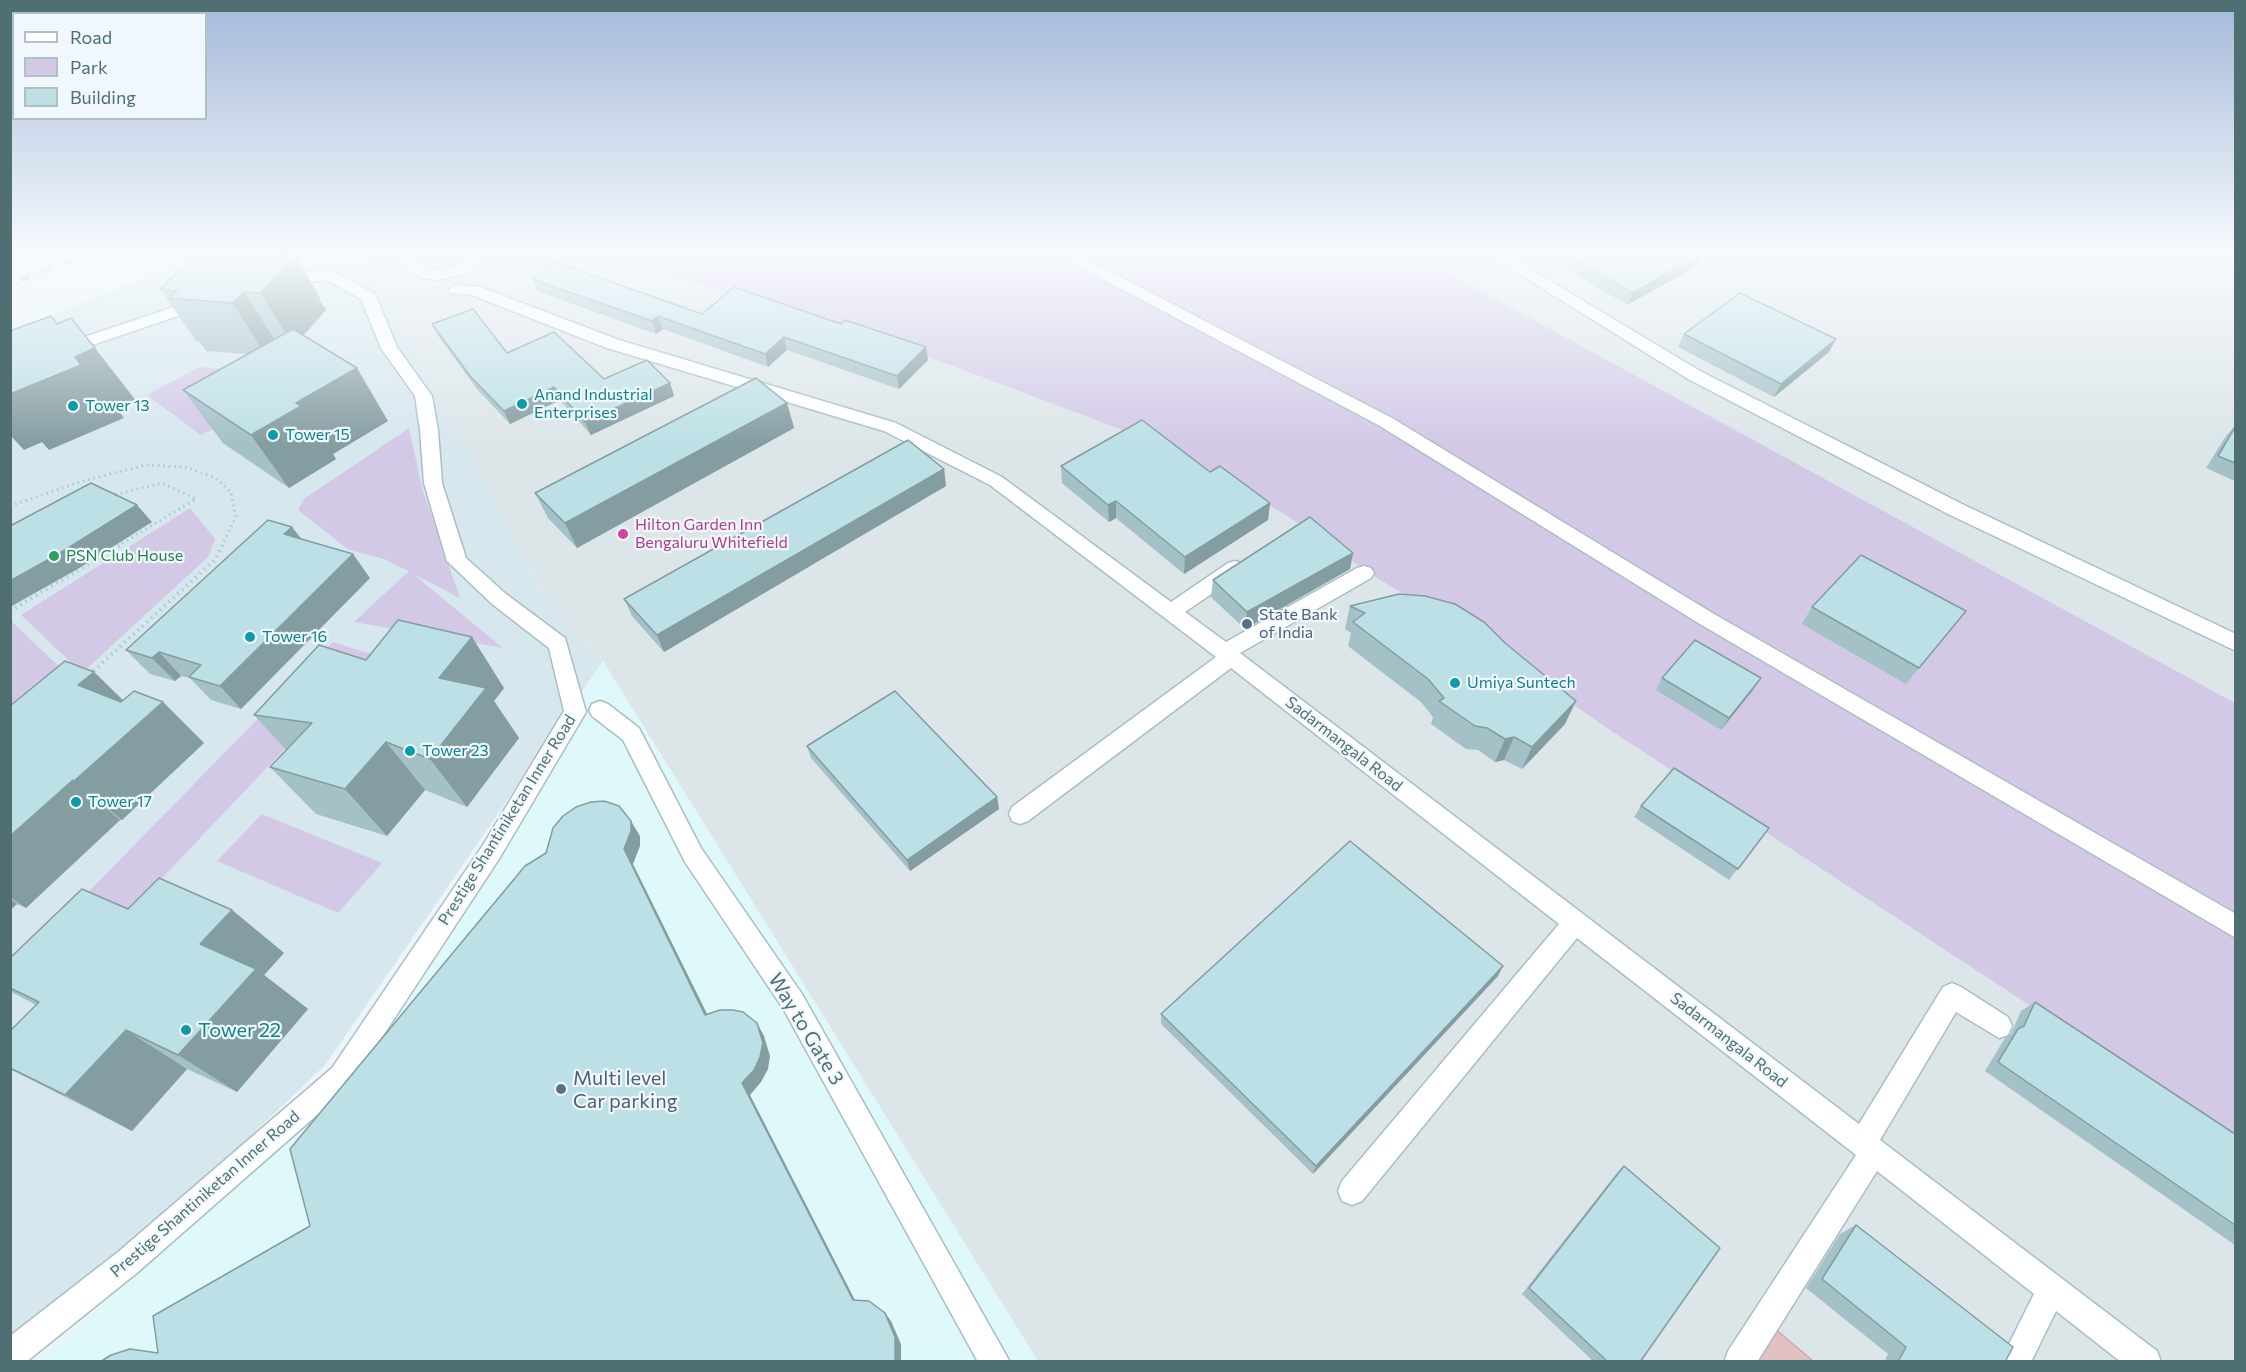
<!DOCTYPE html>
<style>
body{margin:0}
#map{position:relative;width:2246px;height:1372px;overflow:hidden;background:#eaf4fa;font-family:Commissioner,sans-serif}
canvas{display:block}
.frame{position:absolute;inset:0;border:12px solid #506f72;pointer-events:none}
.legend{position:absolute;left:12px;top:12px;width:195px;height:108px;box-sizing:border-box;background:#f0f8fd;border:2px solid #b0c1c5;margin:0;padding:8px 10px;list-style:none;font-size:18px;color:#506f72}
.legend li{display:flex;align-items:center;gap:12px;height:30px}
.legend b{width:30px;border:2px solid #b0c1c5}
</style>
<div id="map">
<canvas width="2246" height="1372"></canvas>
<div class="frame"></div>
<ul class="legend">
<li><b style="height:8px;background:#fff"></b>Road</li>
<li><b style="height:16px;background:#d3c9e7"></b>Park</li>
<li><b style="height:16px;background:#bde0e6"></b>Building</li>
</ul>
</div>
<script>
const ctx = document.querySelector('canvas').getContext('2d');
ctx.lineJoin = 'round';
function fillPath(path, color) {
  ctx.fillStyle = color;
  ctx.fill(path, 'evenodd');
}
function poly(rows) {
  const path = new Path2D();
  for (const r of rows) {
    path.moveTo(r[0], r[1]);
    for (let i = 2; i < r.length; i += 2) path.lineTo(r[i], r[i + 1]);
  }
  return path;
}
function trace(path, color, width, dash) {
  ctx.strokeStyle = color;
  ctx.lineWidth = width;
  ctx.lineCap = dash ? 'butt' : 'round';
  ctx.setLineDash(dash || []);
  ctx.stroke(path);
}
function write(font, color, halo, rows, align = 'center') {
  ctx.font = font + ' Commissioner,sans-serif';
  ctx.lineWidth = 4.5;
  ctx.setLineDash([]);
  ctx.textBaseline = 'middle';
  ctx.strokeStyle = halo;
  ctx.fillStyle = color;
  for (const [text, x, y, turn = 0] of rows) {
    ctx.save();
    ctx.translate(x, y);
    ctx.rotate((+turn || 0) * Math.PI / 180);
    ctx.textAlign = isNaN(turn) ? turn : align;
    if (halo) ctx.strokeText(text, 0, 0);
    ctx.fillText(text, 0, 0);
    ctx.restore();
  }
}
const residential = poly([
 [211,252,360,252,551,606,603,661,325,1065,124,1257,11,1362,11,331]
]);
const commercial = poly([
 [603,661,1038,1361,40,1362,154,1258,334,1066,491,852]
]);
const industrial = poly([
 [360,252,2235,252,2235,1361,1038,1361,603,661,551,606]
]);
const green = poly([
 [602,252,1409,252,2235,703,2235,1140,1613,732,1489,647,1374,576,1286,515,1173,449,921,354],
 [199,367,320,376,201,435,147,395],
 [409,428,422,488,460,598,413,574,503,648,354,622,409,571,381,558,349,550,298,510,304,499],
 [190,508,215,539,208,557,82,673,21,615],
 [11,621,68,675,10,721],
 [333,642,374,655,106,937,61,920],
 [262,814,382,863,338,913,217,861]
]);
const water = poly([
 [1773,1327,1813,1361,1751,1362,1773,1327]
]);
const pathFar1 = poly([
 [110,496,162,483,196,499,119,545],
 [10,506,86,480,146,465,185,467,214,477,231,492,236,517,222,545]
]);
const path = poly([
 [10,611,122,544],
 [89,675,215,560,223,544]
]);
const minor = poly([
 [396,252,411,252,416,263,431,270,458,266,476,252,493,252,468,273,439,280,423,278,405,269,396,252],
 [1052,252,1072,252,1392,418,1714,614,2236,914,2236,938,1700,624,1380,426,1052,252],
 [1484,252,1502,252,1700,371,1962,504,2236,634,2236,651,1948,514,1688,379,1484,252],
 [329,270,374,293,376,296,397,347,432,396,438,430,442,483,466,558,506,594,565,638,586,712,499,859,350,1086,138,1272,26,1362,10,1362,10,1336,118,1252,332,1068,483,845,564,711,549,648,492,604,447,561,424,483,420,430,415,396,381,348,361,299,326,280,279,285,271,280,279,275,329,270],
 [456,285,480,287,619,340,896,423,1002,477,1171,602,1228,563,1235,561,1242,563,1245,568,1242,573,1185,612,1226,642,1357,568,1364,566,1371,568,1374,573,1371,578,1240,653,1859,1124,1943,987,1952,983,1961,987,2008,1017,2012,1026,2008,1035,1999,1038,1956,1012,1880,1140,2157,1351,2161,1362,2121,1362,2056,1311,2031,1362,2000,1362,2034,1294,1877,1171,1757,1362,1724,1362,1728,1351,1856,1155,1577,938,1362,1201,1352,1205,1342,1201,1338,1191,1342,1181,1559,924,1231,668,1028,821,1020,824,1012,821,1009,814,1012,807,1216,657,990,485,884,431,607,348,472,295,450,293,448,290,456,285],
 [201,298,207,300,209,303,207,306,10,373,10,362,201,298],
 [600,701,608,704,639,728,701,848,802,994,1010,1362,978,1362,784,1010,685,862,623,740,592,716,589,710,592,704,600,701]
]);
const rail = poly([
 [10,284,93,252]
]);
const wall = poly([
 [198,252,320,298,319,299,326,310,303,336,388,421,333,454,336,459,289,488,223,443,183,390,247,354,206,351,200,342,197,342,160,289],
 [1558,252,1705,252,1699,265,1627,305,1555,262],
 [532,279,702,314,928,360,899,389,787,350,768,367,663,329,656,334,537,291],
 [432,324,507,353,604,379,670,383,674,396,591,435,560,400,510,424,477,389,439,337],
 [1684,334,1829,352,1774,397,1678,347],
 [787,403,794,428,577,548,548,518,535,493],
 [2235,426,2235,481,2206,468,2226,436],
 [1061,466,1210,472,1270,503,1268,520,1184,574,1116,518,1109,522,1062,483],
 [944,469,946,486,664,652,632,616,624,599],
 [292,527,302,539,370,578,241,709,211,700,190,678,181,676,175,681,150,674,126,650],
 [1353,553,1350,569,1245,629,1211,597,1213,580],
 [1350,606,1565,724,1522,769,1504,760,1495,762,1478,750,1466,749,1431,724,1433,717,1421,702,1348,646,1351,633,1345,629],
 [1812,607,1966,611,1906,684,1802,624],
 [366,660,504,688,494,701,519,738,467,807,425,790,387,836,316,814,270,767,286,750,254,715],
 [94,672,123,700,163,702,204,743,122,820,120,820,26,908,17,904,10,910,10,706],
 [1662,678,1753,690,1721,730,1656,690],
 [807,746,997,797,999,809,910,871,811,758],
 [1641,806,1769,828,1729,880,1634,817],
 [128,909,232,910,284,953,264,975,308,1009,237,1092,187,1069,132,1131,10,1069,10,1031,36,1005,10,991,10,958],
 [1498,976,1313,1174,1161,1024,1161,1014],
 [2035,1002,2235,1134,2235,1245,1985,1071,2005,1038,2011,1034,2021,1011],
 [1624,1166,1640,1362,1594,1362,1522,1294,1616,1174],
 [1856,1225,2005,1362,1884,1362,1888,1354,1806,1288,1840,1234]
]);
const shadedWall = poly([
 [282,252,293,252,320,298,319,299,326,310,294,346,260,293,279,256],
 [1705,252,1699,265,1627,305,1632,293],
 [244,292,278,345,267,356,232,303],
 [658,316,663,329,656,334,652,321],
 [784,337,787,350,768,367,765,354],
 [1836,339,1829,352,1774,397,1781,384],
 [926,347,928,360,899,389,897,376],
 [95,348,137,402,118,410,124,418,49,450,42,442,24,450,10,435,10,394,75,357],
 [357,368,388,421,333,454,336,459,289,488,251,435,296,403],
 [670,383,674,396,591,435,585,422],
 [554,387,560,400,510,424,504,411],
 [787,403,794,428,577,548,565,523],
 [944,469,946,486,664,652,657,635],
 [1116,501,1116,518,1109,522,1108,505],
 [1270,503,1268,520,1184,574,1185,557],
 [137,505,152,522,76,570,10,607,10,581],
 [292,527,310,551,284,534],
 [1353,553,1350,569,1245,629,1247,612],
 [353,554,370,578,241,709,220,686],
 [472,637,504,688,494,701,519,738,467,807,430,759,439,678],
 [159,652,181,676,175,681,152,658],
 [94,672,137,714,78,685],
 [1761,678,1753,690,1721,730,1729,718],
 [1576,701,1565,724,1522,769,1532,747],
 [163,702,204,743,122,820,74,781],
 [1514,737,1504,760,1495,762,1505,739],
 [386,742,425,790,387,836,345,789],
 [73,780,120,820,26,908,10,897,10,836],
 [997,797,999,809,910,871,907,860],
 [631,821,640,836,640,846,633,864,714,1028,705,1015,624,849],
 [10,899,17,904,10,910],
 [232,910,284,953,264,975,308,1009,237,1092,178,1055,200,944],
 [1503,966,1498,976,1313,1174,1316,1166],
 [757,1023,764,1036,770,1056,768,1069,761,1082,750,1095,859,1308,853,1300,742,1083],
 [126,1030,187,1069,132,1131,65,1095],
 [885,1313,891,1321,901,1344,901,1362,895,1362]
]);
const building = poly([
 [198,252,282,252,279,256,295,257,260,293,244,292,232,303,169,298,177,291,160,289,198,252],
 [1563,252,1705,252,1632,293,1563,252],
 [555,262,702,314,734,287,841,324,845,320,926,347,897,376,784,337,765,354,658,316,652,321,532,279,555,262],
 [1740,293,1836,339,1781,384,1684,334,1740,293],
 [473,309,507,353,554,332,604,379,647,360,670,383,585,422,554,387,504,411,470,376,432,324,473,309],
 [51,316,57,324,71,318,95,348,75,357,81,365,10,394,10,331,51,316],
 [293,329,357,368,296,403,301,406,251,435,183,390,293,329],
 [756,378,787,403,565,523,535,493,756,378],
 [1142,420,1210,472,1220,466,1270,503,1185,557,1116,501,1108,505,1061,466,1142,420],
 [2235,427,2235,463,2218,456,2235,427],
 [908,440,944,469,657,635,624,599,908,440],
 [91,483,137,505,60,553,10,581,10,526,91,483],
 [1310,517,1353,553,1247,612,1213,580,1310,517],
 [268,520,292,527,284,534,353,554,220,686,189,677,201,665,159,652,152,658,126,650,268,520],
 [1861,555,1966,611,1919,668,1812,607,1861,555],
 [1399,594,1425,596,1455,604,1484,622,1505,643,1576,701,1532,747,1514,737,1505,739,1487,728,1475,726,1439,701,1444,698,1428,679,1353,622,1365,613,1350,606,1399,594],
 [398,620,472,637,439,678,486,688,430,759,386,742,345,789,270,767,312,723,254,715,319,645,366,660,398,620],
 [1695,640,1761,678,1729,718,1662,678,1695,640],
 [65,661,94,672,78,685,121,702,134,691,163,702,74,781,73,780,10,836,10,706,65,661],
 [895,691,997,797,907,860,807,746,895,691],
 [1674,768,1769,828,1738,869,1641,806,1674,768],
 [604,801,619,806,631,821,631,831,624,849,705,1015,720,1010,733,1010,743,1012,757,1023,763,1043,760,1057,754,1070,742,1083,853,1300,869,1301,885,1313,895,1337,895,1362,100,1362,111,1355,130,1349,158,1353,153,1316,310,1226,290,1149,525,866,546,853,553,828,563,816,576,807,591,802,604,801],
 [1350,841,1503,966,1316,1166,1161,1014,1350,841],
 [159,878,232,910,200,944,256,969,178,1055,126,1030,65,1095,10,1068,10,1031,39,1002,10,988,10,958,82,889,128,909,159,878],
 [2035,1002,2235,1134,2235,1225,1998,1062,2018,1029,2024,1026,2035,1002],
 [1624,1166,1720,1248,1640,1362,1608,1362,1529,1288,1624,1166],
 [1856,1225,2013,1347,2005,1362,1898,1362,1906,1347,1822,1279,1856,1225]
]);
const markers = [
 [522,404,6,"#0f9aa8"],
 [73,406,6,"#0f9aa8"],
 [273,435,6,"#0f9aa8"],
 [623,534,6,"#d1479c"],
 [54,556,6,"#2e9e5b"],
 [1247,624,6,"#5c6f8a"],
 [250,637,6,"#0f9aa8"],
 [1455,683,6,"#0f9aa8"],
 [410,751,6,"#0f9aa8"],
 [76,802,6,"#0f9aa8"],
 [186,1030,6,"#0f9aa8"],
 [561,1089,6,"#5c6f8a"]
];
const cultureNames = [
 ["Anand Industrial",534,395],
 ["Enterprises",534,413],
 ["Tower 13",85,406],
 ["Tower 15",285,435],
 ["Tower 16",262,637],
 ["Umiya Suntech",1467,683],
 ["Tower 23",422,751],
 ["Tower 17",88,802]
];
const hotelNames = [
 ["Hilton Garden Inn",635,525],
 ["Bengaluru Whitefield",635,543]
];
const leisureNames = [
 ["PSN Club House",66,556]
];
const serviceNames = [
 ["State Bank",1259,615],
 ["of India",1259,633]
];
const streetNames = [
 ["Sadarmangala Road",1344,744,38],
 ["Prestige Shantiniketan Inner Road",507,820,-58],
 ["Sadarmangala Road",1729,1040,38],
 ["Prestige Shantiniketan Inner Road",205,1194,-41]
];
const nearStreetnames = [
 ["Way to Gate 3",806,1029,59]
];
const nearCulturenames = [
 ["Tower 22",198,1030]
];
const nearServicenames = [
 ["Multi level",573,1078],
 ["Car parking",573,1101]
];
fillPath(residential, '#d6e7ee');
fillPath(commercial, '#dff8f9');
fillPath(industrial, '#dce5e7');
fillPath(green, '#d3c9e7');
fillPath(water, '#e2c0c3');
trace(water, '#d3a7ab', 1.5);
trace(minor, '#a9bfc4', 3);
trace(pathFar1, '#a7ccd2', 3, [1.5, 4]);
trace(path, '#a7ccd2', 4, [1.5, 4.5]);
fillPath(minor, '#fff');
trace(rail, '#bcc4a8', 5);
trace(rail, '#f0f8fd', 4, [11]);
fillPath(wall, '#a3c1c6');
fillPath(shadedWall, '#849da1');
fillPath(building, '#bde0e6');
trace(building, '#849da1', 1.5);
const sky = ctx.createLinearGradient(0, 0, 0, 445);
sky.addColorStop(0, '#a5b9d9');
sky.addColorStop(0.57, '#f6fafd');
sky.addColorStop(1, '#f6fafd00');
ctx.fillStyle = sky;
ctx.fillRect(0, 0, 2246, 445);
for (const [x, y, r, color] of markers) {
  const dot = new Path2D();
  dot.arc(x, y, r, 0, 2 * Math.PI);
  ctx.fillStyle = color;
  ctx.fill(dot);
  trace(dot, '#f0f8fd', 2);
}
write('16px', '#0d838f', '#f0f8fd', cultureNames, 'left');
write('16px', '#b23c85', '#f0f8fd', hotelNames, 'left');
write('16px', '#27864d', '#f0f8fd', leisureNames, 'left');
write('16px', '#4e5e75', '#f0f8fd', serviceNames, 'left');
write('16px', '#506f72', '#f0f8fd', streetNames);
write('20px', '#506f72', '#f0f8fd', nearStreetnames);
write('20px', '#0d838f', '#f0f8fd', nearCulturenames, 'left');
write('20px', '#4e5e75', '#f0f8fd', nearServicenames, 'left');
</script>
